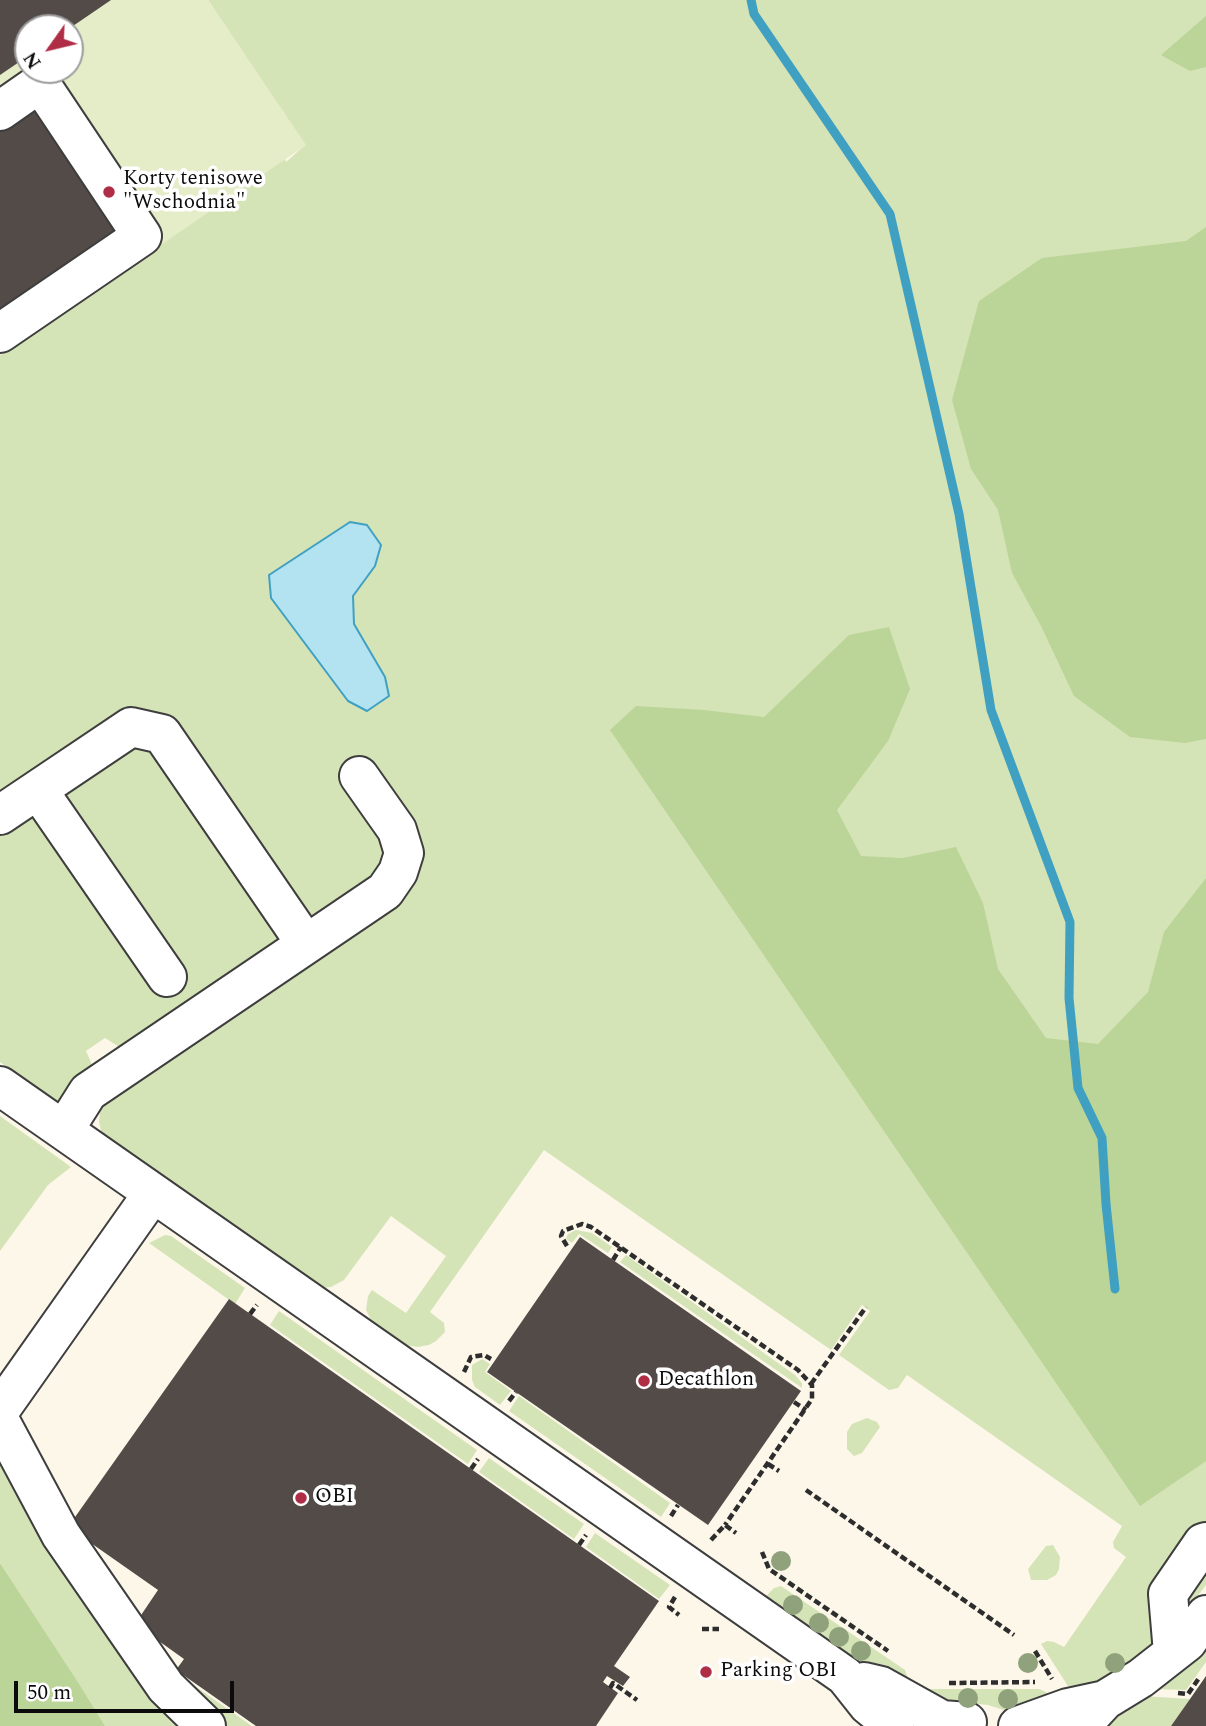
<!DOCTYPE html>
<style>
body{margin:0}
#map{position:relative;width:1206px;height:1726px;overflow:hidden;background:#fdf7ea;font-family:Spectral,serif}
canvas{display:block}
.north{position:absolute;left:14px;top:14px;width:70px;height:70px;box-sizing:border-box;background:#fff;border:2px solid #9d9d9d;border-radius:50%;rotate:236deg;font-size:19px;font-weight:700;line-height:28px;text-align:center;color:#0b0b0b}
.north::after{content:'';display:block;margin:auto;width:24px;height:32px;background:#af2e46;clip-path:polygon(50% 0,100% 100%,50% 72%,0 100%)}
.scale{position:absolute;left:14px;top:1681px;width:220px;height:32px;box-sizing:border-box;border:4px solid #0b0b0b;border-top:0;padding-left:9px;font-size:21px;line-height:24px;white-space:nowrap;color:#0b0b0b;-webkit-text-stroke:5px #fff;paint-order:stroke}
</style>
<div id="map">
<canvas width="1206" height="1726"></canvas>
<div class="north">N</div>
<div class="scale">50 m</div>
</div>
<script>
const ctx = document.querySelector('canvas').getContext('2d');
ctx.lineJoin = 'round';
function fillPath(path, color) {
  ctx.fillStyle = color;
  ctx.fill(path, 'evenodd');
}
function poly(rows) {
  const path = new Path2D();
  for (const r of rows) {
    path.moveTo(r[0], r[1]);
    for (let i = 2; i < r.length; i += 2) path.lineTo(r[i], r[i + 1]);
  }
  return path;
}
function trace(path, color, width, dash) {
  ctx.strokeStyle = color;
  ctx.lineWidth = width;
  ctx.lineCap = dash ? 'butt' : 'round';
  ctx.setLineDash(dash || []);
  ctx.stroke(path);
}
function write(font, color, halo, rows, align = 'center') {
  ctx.font = font + ' Spectral,serif';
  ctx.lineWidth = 7;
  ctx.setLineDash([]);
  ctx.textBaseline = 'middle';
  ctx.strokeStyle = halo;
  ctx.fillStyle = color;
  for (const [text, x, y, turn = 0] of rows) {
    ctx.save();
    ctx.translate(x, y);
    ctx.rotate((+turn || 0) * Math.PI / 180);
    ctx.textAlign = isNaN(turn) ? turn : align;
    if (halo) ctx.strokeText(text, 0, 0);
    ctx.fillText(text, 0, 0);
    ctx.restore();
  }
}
const green = poly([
 [208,0,1206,0,1206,1532,1198,1533,1154,1595,1160,1630,1153,1647,1125,1669,1073,1694,1041,1644,1047,1641,1054,1642,1064,1647,1126,1557,1114,1548,1113,1542,1122,1526,907,1375,898,1388,889,1390,839,1355,870,1311,862,1305,831,1350,544,1150,430,1312,444,1323,445,1332,436,1341,429,1345,418,1347,404,1345,383,1335,373,1324,366,1310,368,1296,372,1290,406,1313,446,1256,391,1216,344,1280,331,1287,322,1288,305,1281,108,1140,102,1134,99,1122,100,1111,111,1092,157,1064,378,907,410,872,407,830,364,769,347,778,387,829,390,861,374,887,343,913,319,926,301,920,285,902,273,911,281,933,274,956,127,1052,105,1038,86,1051,93,1067,84,1082,59,1104,0,1062,0,342,153,236,83,132,213,46,282,149,286,162,305,145],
 [0,1116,71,1167,48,1185,0,1251],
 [576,1230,592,1233,612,1247,608,1253,579,1234,572,1243,566,1239,568,1234],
 [165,1235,171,1236,245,1288,235,1304,149,1243],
 [626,1255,795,1375,802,1383,802,1388,620,1262],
 [279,1311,477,1450,468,1464,270,1325],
 [482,1359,490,1364,485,1372,511,1391,500,1405,475,1387,472,1380,472,1365],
 [519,1396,670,1503,661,1517,509,1411],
 [867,1418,877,1422,880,1427,862,1453,854,1456,847,1449,847,1432,852,1424],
 [489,1458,584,1524,574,1539,479,1472],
 [0,1463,36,1515,190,1726,105,1726,0,1563],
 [595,1533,670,1585,659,1599,586,1547],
 [1053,1545,1060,1557,1059,1569,1056,1575,1047,1580,1031,1580,1028,1569,1046,1546],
 [1206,1553,1206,1585,1181,1618,1176,1597],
 [781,1586,905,1670,907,1676,902,1686,839,1649,763,1599,774,1588],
 [1206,1641,1206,1662,1186,1690,1152,1689],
 [175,1672,252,1726,219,1726],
 [927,1689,1039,1689,1046,1692,1053,1703,1010,1712,988,1705,920,1698],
 [1143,1696,1190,1699,1171,1726,1101,1726]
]);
const forest = poly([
 [1206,16,1206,67,1190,71,1161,55],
 [1206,227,1206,739,1185,743,1130,737,1074,696,1041,626,1012,573,998,510,971,469,952,400,979,301,1042,258,1186,241],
 [889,627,910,689,888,741,837,810,861,856,903,858,956,847,983,903,998,969,1046,1038,1098,1044,1148,992,1164,932,1206,878,1206,1461,1140,1506,610,730,636,706,704,710,764,717,849,635],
 [0,1563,79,1684,105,1726,0,1726]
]);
const pitch = poly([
 [0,0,208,0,306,145,0,356],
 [28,28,70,28,70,70,28,70]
]);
const water = poly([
 [350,522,367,525,381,545,375,566,353,596,354,624,385,677,389,696,367,711,348,701,271,598,269,575,350,522]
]);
const stream = poly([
 [751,0,754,14,890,214,959,514,991,710,1070,922,1069,998,1078,1088,1102,1138,1106,1204,1115,1289]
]);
const building = poly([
 [0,0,111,0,70,28,28,28,28,56,0,75],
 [32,100,126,238,0,324,0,122],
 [580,1237,801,1391,708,1525,487,1372],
 [229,1299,659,1601,614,1666,630,1677,623,1686,607,1676,603,1682,618,1693,596,1726,256,1726,176,1670,184,1659,135,1624,158,1590,68,1527],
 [1206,1676,1206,1726,1171,1726,1190,1699]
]);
const path = poly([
 [567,1246,561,1236,563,1231,582,1224,591,1227,798,1370,812,1385,812,1399,725,1525],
 [613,1260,621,1247],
 [250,1314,257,1305],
 [464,1372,471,1357,484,1355,491,1359],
 [811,1384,866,1307],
 [509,1401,516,1392],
 [794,1402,806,1410],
 [768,1464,779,1471],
 [471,1469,478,1459],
 [806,1490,1014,1635],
 [671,1516,678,1505],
 [711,1540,725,1525,736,1533],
 [579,1545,586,1535],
 [762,1552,769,1569,888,1651],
 [675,1597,669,1607,679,1615],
 [702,1629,719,1629],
 [1035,1651,1052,1679],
 [949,1683,1035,1682],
 [610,1688,613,1683,637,1700],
 [1178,1693,1188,1694,1199,1678]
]);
const minor = poly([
 [0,111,40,83,142,236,0,333],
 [38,790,167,977],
 [0,815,131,727,162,734,306,944],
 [0,1086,845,1676,868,1705,894,1726],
 [64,1130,88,1092,385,891,398,872,404,853,397,830,359,776],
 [0,1410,153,1193],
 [0,1421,61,1535,166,1687,206,1726],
 [1173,1653,1168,1594,1203,1543,1206,1542],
 [864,1682,881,1686,942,1720,967,1722],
 [1018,1726,1068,1708,1105,1700],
 [1081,1726,1105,1700,1141,1678,1187,1642,1206,1615]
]);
const trees = [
 [781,1561],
 [793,1605],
 [819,1623],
 [839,1637],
 [861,1651],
 [1028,1663],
 [1115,1663],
 [968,1698],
 [1008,1699]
];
const markers = [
 [109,192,7,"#af2e46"],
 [644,1381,7,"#af2e46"],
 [301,1498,7,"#af2e46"],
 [706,1672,7,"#af2e46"]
];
const poiNames = [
 ["Korty tenisowe",123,180],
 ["\"Wschodnia\"",123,204],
 ["Decathlon",658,1381],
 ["OBI",315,1498],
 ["Parking OBI",720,1672]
];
fillPath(green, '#d5e4b7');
fillPath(forest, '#bbd498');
fillPath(pitch, '#e5ecc8');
fillPath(water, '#b3e2f1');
trace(water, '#40a0c2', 2);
trace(stream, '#40a0c2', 9);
fillPath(building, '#534b48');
trace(minor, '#3e3e3e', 42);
trace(path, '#2d2d2d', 4.5, [7, 3.5]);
trace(minor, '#fff', 38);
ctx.fillStyle = '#8fa27b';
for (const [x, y] of trees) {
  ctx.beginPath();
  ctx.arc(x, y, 10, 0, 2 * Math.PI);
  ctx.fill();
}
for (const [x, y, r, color] of markers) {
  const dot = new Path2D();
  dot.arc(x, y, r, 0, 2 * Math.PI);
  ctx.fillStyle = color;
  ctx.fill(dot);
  trace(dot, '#fff', 2.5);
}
write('21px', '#0b0b0b', '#fff', poiNames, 'left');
</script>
